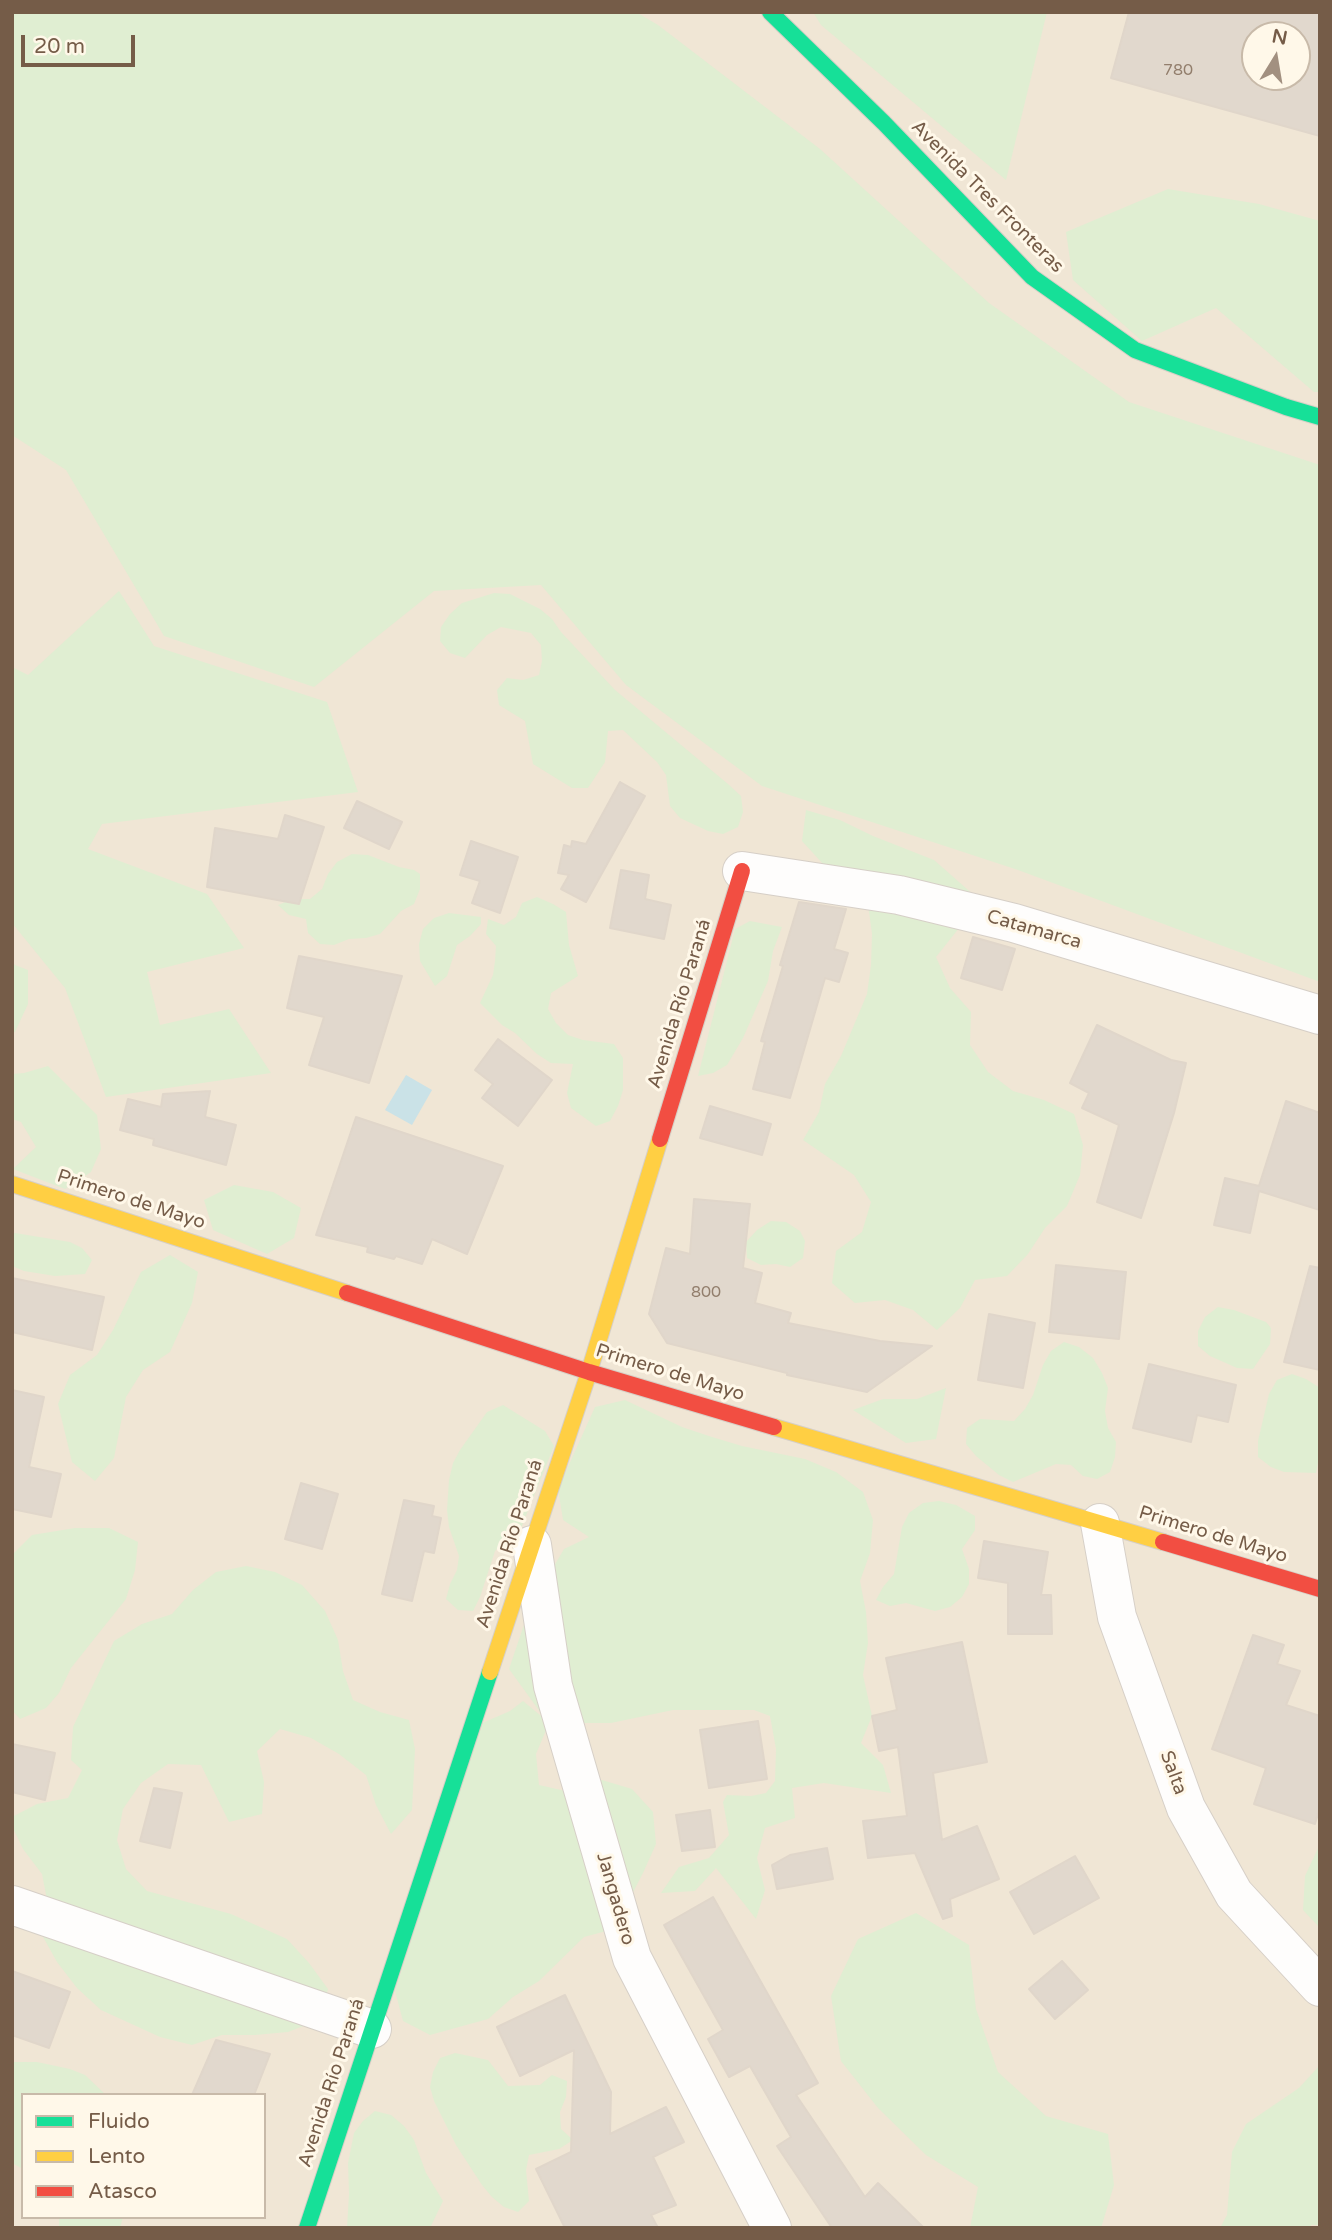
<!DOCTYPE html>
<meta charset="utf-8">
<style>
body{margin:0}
#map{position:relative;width:1332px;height:2240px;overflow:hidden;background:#f7f2e8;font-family:"Varela Round",sans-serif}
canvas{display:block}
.frame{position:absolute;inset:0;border:14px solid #755c48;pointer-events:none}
.legend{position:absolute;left:21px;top:2093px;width:245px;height:126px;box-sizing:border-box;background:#fff8e9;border:2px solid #c8baa9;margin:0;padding:9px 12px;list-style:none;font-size:21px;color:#755c48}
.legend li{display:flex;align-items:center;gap:14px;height:35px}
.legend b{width:35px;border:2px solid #c8baa9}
.north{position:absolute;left:1241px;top:21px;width:70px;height:70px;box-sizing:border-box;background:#fff8e9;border:2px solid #c8baa9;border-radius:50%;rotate:11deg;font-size:19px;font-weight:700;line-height:28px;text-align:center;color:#755c48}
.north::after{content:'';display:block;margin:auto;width:24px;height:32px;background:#a29080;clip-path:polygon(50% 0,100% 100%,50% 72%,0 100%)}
.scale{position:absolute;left:21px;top:35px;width:114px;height:32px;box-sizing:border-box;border:4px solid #755c48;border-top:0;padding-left:9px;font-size:21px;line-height:24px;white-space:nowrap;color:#755c48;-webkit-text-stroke:5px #fff8e9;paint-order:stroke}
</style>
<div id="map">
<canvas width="1332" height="2240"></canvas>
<div class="frame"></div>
<ul class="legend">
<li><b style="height:9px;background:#16e098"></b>Fluido</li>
<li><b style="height:9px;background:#ffcf43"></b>Lento</li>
<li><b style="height:9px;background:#f24e42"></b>Atasco</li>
</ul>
<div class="north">N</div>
<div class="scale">20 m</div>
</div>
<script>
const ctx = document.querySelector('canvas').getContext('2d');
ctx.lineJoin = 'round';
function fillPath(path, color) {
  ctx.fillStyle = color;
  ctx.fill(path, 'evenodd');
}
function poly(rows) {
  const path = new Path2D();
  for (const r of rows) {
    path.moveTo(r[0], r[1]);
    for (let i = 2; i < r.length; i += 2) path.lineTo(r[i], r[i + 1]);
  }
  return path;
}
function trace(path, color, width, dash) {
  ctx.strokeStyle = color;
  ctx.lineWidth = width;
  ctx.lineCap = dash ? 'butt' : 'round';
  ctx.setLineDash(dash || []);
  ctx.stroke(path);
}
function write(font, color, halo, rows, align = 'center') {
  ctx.font = font + ' "Varela Round",sans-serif';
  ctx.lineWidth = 6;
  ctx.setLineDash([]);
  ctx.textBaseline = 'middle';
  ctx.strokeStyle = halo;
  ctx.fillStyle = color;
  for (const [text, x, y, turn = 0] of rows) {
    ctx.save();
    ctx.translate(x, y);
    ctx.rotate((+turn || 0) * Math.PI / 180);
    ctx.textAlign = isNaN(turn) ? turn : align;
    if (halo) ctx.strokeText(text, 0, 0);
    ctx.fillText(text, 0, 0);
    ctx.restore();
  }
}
const residential = poly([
 [12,12,1320,12,1320,2228,12,2228],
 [1255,35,1297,35,1297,77,1255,77],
 [23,2095,264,2095,264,2217,23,2217]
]);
const green = poly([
 [12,12,636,12,658,25,820,149,989,303,1129,402,1320,465,1320,982,1018,870,762,786,626,685,541,585,434,591,314,687,164,636,66,470,12,435],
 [813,12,1047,12,1006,180,821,25],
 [1168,189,1259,204,1320,221,1320,392,1314,392,1216,308,1142,341,1073,280,1066,232],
 [119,591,154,646,327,702,358,792,102,824,88,849,207,894,244,948,147,972,160,1025,229,1009,271,1073,106,1097,65,988,12,923,12,667,28,675],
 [494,593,510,594,540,609,552,619,561,632,615,690,728,784,741,796,743,812,738,827,723,834,708,831,680,818,670,806,666,775,657,762,623,730,608,731,605,762,588,788,572,788,533,764,525,721,499,705,497,690,507,678,523,680,539,675,542,661,541,645,531,633,501,627,487,635,465,658,450,653,440,641,441,627,450,614,462,603],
 [806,810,840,820,873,836,934,860,984,904,975,908,936,957,950,988,971,1012,970,1045,988,1072,1013,1091,1044,1100,1074,1114,1083,1145,1080,1175,1067,1206,1045,1228,1028,1254,1007,1276,975,1280,960,1308,937,1330,913,1310,885,1300,855,1303,832,1283,836,1251,862,1232,871,1202,854,1175,803,1140,819,1112,825,1084,841,1056,867,994,871,965,872,934,868,904,824,865,802,841],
 [352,854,368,855,399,867,414,870,420,874,420,889,414,904,401,911,380,934,366,938,349,939,334,945,320,944,308,933,306,919,289,915,278,905,293,899,310,899,322,889,328,874,337,862],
 [537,897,553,904,566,912,569,945,578,976,551,993,548,1009,556,1023,568,1035,583,1040,614,1044,623,1058,623,1090,618,1106,610,1121,596,1126,571,1108,567,1093,573,1064,551,1063,537,1054,515,1033,502,1025,480,1003,493,975,495,961,496,946,486,934,488,919,504,925,516,917,522,903],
 [449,913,481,917,481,924,470,936,457,945,447,976,435,986,420,961,419,944,423,929,434,918],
 [750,921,782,927,773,951,768,981,743,1038,727,1065,713,1073,698,1076,735,929],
 [12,962,15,965,28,970,28,1004,15,1032,12,1033],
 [48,1066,97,1115,101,1149,91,1172,65,1189,13,1169,36,1147,21,1122,12,1119,12,1074,24,1073],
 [234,1185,273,1192,301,1208,294,1238,267,1254,213,1230,204,1200],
 [771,1221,786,1222,800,1231,805,1241,803,1258,790,1267,776,1264,761,1265,747,1258,746,1242,757,1230],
 [15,1233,70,1242,82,1248,92,1260,85,1274,55,1276,24,1271,12,1266,12,1234],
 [170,1255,198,1272,192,1303,170,1352,143,1370,126,1397,114,1458,95,1481,72,1462,58,1404,70,1375,97,1355,113,1330,141,1272],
 [1218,1307,1234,1310,1266,1322,1271,1328,1270,1344,1253,1369,1237,1368,1210,1356,1198,1346,1198,1331,1205,1317],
 [1064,1342,1079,1347,1093,1358,1102,1373,1108,1388,1105,1411,1108,1428,1116,1442,1115,1457,1110,1472,1097,1479,1083,1476,1071,1465,1056,1464,1013,1482,999,1475,976,1456,966,1444,967,1428,980,1419,1014,1421,1025,1409,1033,1395,1043,1365,1051,1351],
 [1292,1374,1306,1379,1320,1388,1320,1452,1316,1473,1284,1472,1271,1467,1258,1457,1258,1441,1269,1394,1277,1380],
 [946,1388,936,1439,906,1443,853,1410,883,1399,917,1399],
 [625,1400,682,1427,712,1437,742,1446,805,1459,836,1472,863,1492,873,1520,870,1553,860,1581,866,1612,868,1643,863,1675,872,1716,861,1743,883,1765,891,1793,824,1783,792,1788,795,1818,765,1828,757,1858,765,1890,756,1919,716,1868,695,1891,661,1893,679,1867,709,1858,729,1835,723,1802,727,1795,751,1796,766,1793,775,1781,776,1749,770,1716,754,1710,673,1710,611,1723,549,1723,536,1754,539,1785,570,1792,602,1780,632,1789,653,1812,656,1844,643,1873,614,1929,584,1937,539,1981,513,1997,488,2019,430,2035,403,2021,395,1991,480,1724,510,1711,523,1701,546,1720,509,1669,530,1607,564,1549,589,1537,563,1520,558,1489,595,1407],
 [503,1405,545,1431,554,1446,519,1533,506,1540,495,1551,480,1597,473,1611,458,1610,446,1599,450,1584,457,1570,459,1556,449,1527,447,1510,449,1480,453,1463,460,1450,487,1412],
 [939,1501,956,1505,975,1516,975,1530,962,1549,969,1569,969,1584,962,1597,950,1607,935,1611,906,1603,890,1606,876,1600,883,1587,894,1574,902,1527,909,1513,923,1503],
 [75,1528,109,1528,138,1542,135,1570,126,1599,71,1668,59,1693,46,1708,20,1719,12,1710,12,1555,32,1535],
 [246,1566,275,1572,302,1585,325,1611,338,1640,343,1671,353,1700,380,1712,409,1720,415,1749,412,1810,391,1834,376,1805,366,1775,339,1754,311,1738,280,1729,257,1751,264,1782,262,1814,229,1822,201,1765,168,1764,141,1783,123,1809,117,1840,126,1869,147,1891,231,1914,287,1939,309,1963,328,1989,319,2020,288,2032,255,2035,222,2035,192,2045,160,2037,101,2010,77,1988,57,1962,42,1935,48,1905,42,1874,23,1849,12,1826,12,1817,37,1804,68,1798,82,1770,71,1760,73,1727,114,1641,142,1624,172,1614,193,1590,216,1572],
 [1320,1844,1320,1928,1303,1910,1305,1876],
 [916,1913,969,1945,976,2009,998,2072,1046,2116,1108,2134,1114,2185,1101,2228,970,2228,978,2187,926,2155,878,2108,841,2061,831,1996,858,1939],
 [455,2053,488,2060,508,2086,540,2085,552,2075,567,2081,566,2097,560,2112,561,2129,573,2140,559,2149,529,2155,526,2170,529,2201,518,2212,504,2207,492,2197,482,2185,456,2145,434,2101,430,2087,433,2072,440,2058],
 [12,2062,37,2062,70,2069,85,2075,106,2095,23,2095,23,2169,12,2163],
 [1320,2065,1320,2225,1311,2225,1311,2228,1220,2228,1227,2215,1232,2152,1246,2124,1299,2088],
 [375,2111,391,2115,404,2126,414,2140,426,2173,443,2201,430,2228,347,2228,349,2194,348,2163,354,2133,363,2121],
 [59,2217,123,2217,120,2228,59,2228]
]);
const water = poly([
 [406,1075,432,1090,412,1125,385,1110]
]);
const building = poly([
 [1129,12,1320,12,1320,136,1111,78,1129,12],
 [1255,35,1297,35,1297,77,1255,77,1255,35],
 [620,782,645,796,586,902,561,889,569,875,558,873,564,845,571,847,572,841,586,844,620,782],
 [357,801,402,822,389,849,344,828,357,801],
 [285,815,324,827,299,904,207,887,215,828,278,839,285,815],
 [471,841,518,857,500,913,472,903,480,881,460,875,471,841],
 [621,870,649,875,645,899,671,905,664,939,610,928,621,870],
 [799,902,846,909,834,949,848,953,839,982,825,978,790,1098,753,1089,765,1042,761,1041,783,966,780,965,799,902],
 [973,937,1015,949,1002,990,961,978,973,937],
 [299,956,402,976,369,1083,309,1065,324,1017,287,1008,299,956],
 [1097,1025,1171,1060,1186,1063,1174,1113,1141,1218,1097,1202,1119,1125,1082,1108,1089,1093,1070,1083,1097,1025],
 [498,1039,552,1080,518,1126,482,1098,493,1084,475,1070,498,1039],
 [210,1091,205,1117,236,1125,226,1165,153,1145,154,1139,120,1130,128,1099,161,1107,163,1094,210,1091],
 [1286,1101,1320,1113,1320,1210,1259,1191,1250,1233,1214,1225,1225,1178,1259,1186,1286,1101],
 [710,1106,771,1124,762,1155,700,1138,710,1106],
 [356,1117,503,1166,467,1254,432,1239,422,1264,396,1256,394,1259,367,1252,368,1247,316,1235,356,1117],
 [694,1199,750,1204,743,1268,762,1273,755,1303,791,1313,788,1323,880,1341,932,1346,867,1392,787,1375,787,1373,667,1343,649,1314,666,1248,690,1254,694,1199],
 [1056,1265,1126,1272,1119,1339,1049,1332,1056,1265],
 [1310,1266,1320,1268,1320,1370,1284,1362,1310,1266],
 [12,1278,104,1297,92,1350,12,1332,12,1278],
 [989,1314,1035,1323,1023,1388,978,1380,989,1314],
 [1149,1364,1236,1385,1228,1422,1197,1415,1191,1442,1133,1428,1149,1364],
 [12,1390,44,1397,29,1467,61,1474,51,1517,12,1509,12,1390],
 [301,1483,338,1494,322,1549,285,1539,301,1483],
 [404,1500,434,1506,432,1516,441,1518,434,1553,424,1551,412,1601,382,1594,404,1500],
 [984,1541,1048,1552,1041,1595,1051,1595,1052,1634,1008,1634,1008,1583,978,1578,984,1541],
 [1253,1635,1284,1645,1277,1664,1300,1671,1286,1705,1320,1716,1320,1807,1315,1824,1254,1804,1266,1768,1212,1749,1253,1635],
 [962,1642,987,1762,933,1773,942,1840,977,1826,999,1879,950,1899,952,1916,943,1919,915,1853,868,1858,863,1821,907,1816,898,1747,879,1751,872,1716,897,1710,886,1658,962,1642],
 [758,1721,767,1779,709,1788,700,1730,758,1721],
 [12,1744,55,1753,45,1800,12,1792,12,1744],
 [154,1788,182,1793,170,1848,140,1841,154,1788],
 [710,1810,715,1847,682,1851,676,1815,710,1810],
 [827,1848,833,1879,777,1889,772,1865,790,1855,827,1848],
 [1075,1856,1099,1898,1034,1934,1010,1892,1075,1856],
 [713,1897,818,2083,796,2095,865,2197,878,2183,924,2228,832,2228,777,2146,791,2137,750,2066,729,2077,708,2039,723,2030,664,1925,713,1897],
 [1062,1961,1088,1990,1055,2019,1029,1989,1062,1961],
 [12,1971,70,1992,49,2048,12,2035,12,1971],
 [565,1995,611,2092,610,2134,666,2107,684,2142,653,2157,676,2205,651,2215,658,2228,565,2228,536,2169,571,2152,574,2050,520,2076,497,2027,565,1995],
 [216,2040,270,2054,254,2095,192,2095,216,2040]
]);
const street = poly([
 [742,871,899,895,1014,923,1320,1015],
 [1100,1523,1117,1617,1186,1808,1234,1894,1320,1987],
 [532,1545,553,1686,632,1958,772,2228],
 [12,1905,372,2029]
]);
const fast = poly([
 [770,12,884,123,1032,277,1135,350,1286,407,1320,417],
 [307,2228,490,1672]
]);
const slow = poly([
 [12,1184,347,1293],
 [774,1427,1163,1542],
 [490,1672,589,1372,660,1139]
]);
const jam = poly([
 [660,1139,742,871],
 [347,1293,589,1372,774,1427],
 [1163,1542,1320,1589]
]);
const numberNames = [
 ["780",1178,71],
 ["800",706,1293]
];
const streetNames = [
 ["Avenida Tres Fronteras",987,197,45],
 ["Catamarca",1034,930,16],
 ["Avenida Río Paraná",680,1004,-73],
 ["Primero de Mayo",131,1200,18],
 ["Primero de Mayo",670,1373,17],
 ["Primero de Mayo",1213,1535,17],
 ["Avenida Río Paraná",510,1544,-72],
 ["Salta",1173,1773,70],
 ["Jangadero",615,1899,74],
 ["Avenida Río Paraná",332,2083,-72]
];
fillPath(residential, '#f0e6d5');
fillPath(green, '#e0eed2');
fillPath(water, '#cae2e7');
fillPath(building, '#e1d8cd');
trace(building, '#e0d6ca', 2);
trace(street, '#d6cfc7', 40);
trace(fast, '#d6cfc6', 18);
trace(slow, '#d6cfc6', 18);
trace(jam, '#d6cfc6', 18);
trace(street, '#fefdfc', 38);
trace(fast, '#16e098', 16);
trace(slow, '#ffcf43', 16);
trace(jam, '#f24e42', 16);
write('16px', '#927e6c', null, numberNames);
write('19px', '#755c48', '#fff8e9', streetNames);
</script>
